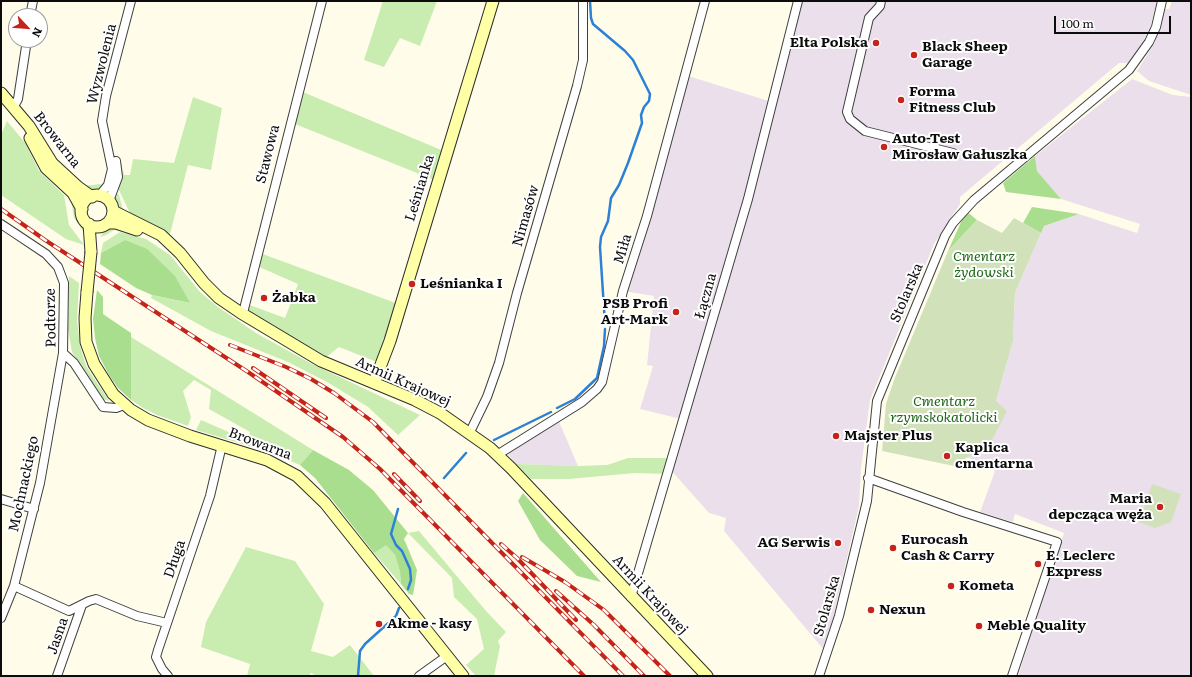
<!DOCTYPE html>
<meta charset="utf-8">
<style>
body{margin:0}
#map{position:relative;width:1192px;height:677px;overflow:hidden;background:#fffdea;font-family:Literata,serif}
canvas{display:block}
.frame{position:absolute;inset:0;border:2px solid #0c0c0c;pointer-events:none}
.north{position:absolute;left:8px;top:8px;width:40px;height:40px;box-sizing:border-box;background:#fff;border:1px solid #9e9e9e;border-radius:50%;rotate:116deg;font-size:11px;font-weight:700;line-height:16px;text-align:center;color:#0c0c0c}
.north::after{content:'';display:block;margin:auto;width:14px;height:18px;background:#c5241a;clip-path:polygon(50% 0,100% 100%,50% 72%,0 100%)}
.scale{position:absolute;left:1054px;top:16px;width:117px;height:18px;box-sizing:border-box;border:2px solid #0c0c0c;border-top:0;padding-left:5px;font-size:12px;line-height:14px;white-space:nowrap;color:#0c0c0c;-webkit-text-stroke:3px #fff;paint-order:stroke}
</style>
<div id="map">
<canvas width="1192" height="677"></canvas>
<div class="frame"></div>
<div class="north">N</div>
<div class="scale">100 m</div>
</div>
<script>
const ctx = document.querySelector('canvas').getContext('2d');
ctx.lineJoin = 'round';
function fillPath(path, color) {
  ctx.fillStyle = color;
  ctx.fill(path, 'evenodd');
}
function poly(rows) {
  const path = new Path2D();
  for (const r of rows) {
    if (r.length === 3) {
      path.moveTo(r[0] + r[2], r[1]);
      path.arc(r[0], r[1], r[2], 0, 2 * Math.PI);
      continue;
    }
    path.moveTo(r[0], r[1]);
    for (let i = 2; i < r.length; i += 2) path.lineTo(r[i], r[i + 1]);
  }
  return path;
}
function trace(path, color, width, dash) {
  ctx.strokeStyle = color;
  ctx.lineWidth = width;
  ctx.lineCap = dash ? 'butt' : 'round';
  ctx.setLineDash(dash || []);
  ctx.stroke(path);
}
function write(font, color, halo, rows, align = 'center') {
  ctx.font = font + ' Literata,serif';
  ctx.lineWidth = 4;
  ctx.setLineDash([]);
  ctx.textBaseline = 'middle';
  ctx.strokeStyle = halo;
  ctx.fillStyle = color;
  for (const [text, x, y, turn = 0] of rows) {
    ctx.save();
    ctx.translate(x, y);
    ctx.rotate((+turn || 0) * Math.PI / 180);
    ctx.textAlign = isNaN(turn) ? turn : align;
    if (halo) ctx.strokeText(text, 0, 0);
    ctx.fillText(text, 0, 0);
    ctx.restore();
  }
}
const industrial = poly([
 [796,1,1157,1,1150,28,1142,43,1128,63,1119,63,960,197,960,204,934,244,870,400,861,468,859,506,832,623,824,650,724,531,726,518,709,513,669,468,681,419,640,409,653,366,647,365,654,296,623,291,685,75,772,102],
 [1172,1,1191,1,1191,95,1149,81,1137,71,1154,44,1165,9,1169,9],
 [1132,79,1173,95,1191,97,1191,676,1018,676,1064,533,1015,514,1013,522,980,512,995,471,967,457,991,442,996,401,1013,341,1015,293,1044,226,1079,214,1137,233,1140,224,1061,199,1037,171,1035,156],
 [558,419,578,466,516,464,506,452]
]);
const green = poly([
 [383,1,437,1,420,46,400,38,384,67,364,60],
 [298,90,446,152,437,181,290,122],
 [193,97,222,108,211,170,188,165,170,234,130,213,118,188,120,158,124,175,130,175,133,159,174,163],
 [7,121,26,144,39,171,64,195,69,225,84,245,66,239,1,195,1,135],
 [100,184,104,186,94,192,84,186],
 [115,192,119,195,124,214,115,207,113,200],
 [71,200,77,207,78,217,85,226,85,234,74,218],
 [110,227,119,227,106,235,100,237,106,229],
 [120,232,146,239,170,255,200,292,218,307,256,333,310,363,420,415,398,435,368,407,327,382,288,362,211,331,151,298,152,295,189,303,125,240,101,253,103,243],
 [260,253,401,305,382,364,339,347,321,361,241,313,247,304,285,318,298,284,257,266],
 [69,276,79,283,77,320,80,346,86,366,109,401,103,399,72,352,68,329],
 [131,337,313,450,300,465,272,453,196,430,201,420,240,437,249,435,250,432,209,409,211,390,194,380,183,391,191,417,188,426,157,415,143,408,131,400],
 [628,458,672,458,667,474,635,473,569,479,531,479,516,464,578,466,607,465],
 [419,531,486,611,506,632,498,641,500,646,494,676,476,676,466,665,484,649,477,619,454,597,452,578,408,533],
 [386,544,395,555,400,572,401,584,374,553],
 [246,547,295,561,324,604,311,651,333,657,350,645,374,676,317,676,311,673,309,676,247,676,250,664,201,647,206,622]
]);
const forest = poly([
 [1035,156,1037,171,1061,199,1006,192,1003,183],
 [1032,207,1079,214,1044,226,1041,233,1023,223],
 [966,211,977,220,948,251],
 [125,240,147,249,175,276,190,303,152,295,136,288,100,264,101,253],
 [97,290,103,297,103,314,131,333,131,400,118,388,109,375,99,356,95,338,93,319],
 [313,450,349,470,373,490,408,533,404,539,417,570,413,595,409,594,401,584,400,572,395,555,386,545,374,553,315,478,300,465],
 [523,493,601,582,577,576,540,540,518,501]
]);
const cemetery = poly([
 [1014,218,1041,233,1015,293,1013,341,996,401,1007,411,991,442,954,466,882,451,886,404,894,380,948,251,977,220,1002,233],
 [1152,484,1181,494,1171,522,1155,528,1139,522]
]);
const stream = poly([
 [590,1,591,18,593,24,625,51,633,60,650,94,649,101,644,107,641,115,642,123,628,163,619,185,611,198,608,221,601,237,600,247,605,324],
 [557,408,575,399,597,378,604,346,605,329],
 [494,440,551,412],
 [444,478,466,453],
 [398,509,391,534,396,545,402,551,410,569,411,580,408,589],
 [358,676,360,651,365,644,396,616,399,608]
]);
const street = poly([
 [881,1,880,6,869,18,847,112,850,119,865,131,953,153],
 [30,16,33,1],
 [13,108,18,99,27,40],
 [99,196,108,185,112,169,102,121,106,96,131,1],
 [109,201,118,177,116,161],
 [1,224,46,254,58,267,64,283,63,353,74,363,103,407,116,408,124,405],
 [241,313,244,309,322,1],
 [470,432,487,397,499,363,517,293,577,86,583,60,583,1],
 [497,455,582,402,597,389,602,382,623,291,647,216,705,1],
 [868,478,963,512,1057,542,1012,676],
 [1,499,34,509],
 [14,586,69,611,89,601,96,599,137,616,167,623],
 [631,597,748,199,798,1],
 [1,618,14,586,40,483,63,353],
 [57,676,82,605],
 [168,676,162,669,156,657,158,650,210,496,222,445],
 [419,676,447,656],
 [819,676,839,616,867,501,877,401,945,236,953,223,974,200,1129,70,1149,42,1156,27,1162,1]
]);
const secondary = poly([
 [1,93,29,126,52,163,78,187,92,197],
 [30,138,46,168,73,193,82,209],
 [97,211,16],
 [113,211,161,235,180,253,204,283,219,298,241,313,321,361,415,400,440,413,490,448,511,468,707,676],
 [108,223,116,223,137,230],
 [89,224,91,252],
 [87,292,85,318,86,342,94,364,113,394,131,410,148,420,190,436,267,460,297,476,325,503,463,676],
 [374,383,390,341,493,1]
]);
const rail = poly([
 [1,209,45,240,248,372,343,437,380,469,584,676],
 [230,345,286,367,311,379,334,393,373,422,623,676],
 [253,368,326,418],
 [394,474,420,501],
 [501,544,517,558,576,620],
 [522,557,565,582,604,610,670,676],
 [556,591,594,625,644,676]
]);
const secondaryBridge = poly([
 [87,292,91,252]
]);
const markers = [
 [876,43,4,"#c5241a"],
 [914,55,4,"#c5241a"],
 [901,100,4,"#c5241a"],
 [884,147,4,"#c5241a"],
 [412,284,4,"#c5241a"],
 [264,298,4,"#c5241a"],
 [676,312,4,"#c5241a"],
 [836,436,4,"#c5241a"],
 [947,456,4,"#c5241a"],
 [1160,507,4,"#c5241a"],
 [838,543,4,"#c5241a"],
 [893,548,4,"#c5241a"],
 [1038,564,4,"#c5241a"],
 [951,586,4,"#c5241a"],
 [871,610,4,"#c5241a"],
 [379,624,4,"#c5241a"],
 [979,626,4,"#c5241a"]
];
const poiNames = [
 ["Elta Polska",868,43,"right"],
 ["Black Sheep",922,47],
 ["Garage",922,63],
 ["Forma",909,92],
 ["Fitness Club",909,108],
 ["Auto-Test",892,139],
 ["Mirosław Gałuszka",892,155],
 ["Leśnianka I",420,284],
 ["Żabka",272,298],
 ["PSB Profi",668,304,"right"],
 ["Art-Mark",668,320,"right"],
 ["Majster Plus",844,436],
 ["Kaplica",955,448],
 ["cmentarna",955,464],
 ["Maria",1152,499,"right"],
 ["depcząca węża",1152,515,"right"],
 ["Eurocash",901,540],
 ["Cash & Carry",901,556],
 ["AG Serwis",830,543,"right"],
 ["E. Leclerc",1046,556],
 ["Express",1046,572],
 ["Kometa",959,586],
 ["Nexun",879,610],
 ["Akme - kasy",387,624],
 ["Meble Quality",987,626]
];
const streetNames = [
 ["Wyzwolenia",102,64,-76],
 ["Browarna",57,140,52],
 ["Stawowa",268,154,-76],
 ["Leśnianka",420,188,-73],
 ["Nimasów",526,216,-74],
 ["Miła",623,249,-73],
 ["Stolarska",907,293,-67],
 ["Łączna",706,296,-74],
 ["Podtorze",51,318,-91],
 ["Armii Krajowej",403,382,24],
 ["Browarna",260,444,21],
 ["Mochnackiego",24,484,-78],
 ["Długa",175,559,-71],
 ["Armii Krajowej",650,595,47],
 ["Stolarska",827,606,-74],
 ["Jasna",58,636,-71]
];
const parkNames = [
 ["Cmentarz",984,257],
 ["żydowski",984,273],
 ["Cmentarz",944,402],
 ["rzymskokatolicki",944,418]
];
fillPath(industrial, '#ecdfec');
fillPath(green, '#c9ecb1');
fillPath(forest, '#aade8f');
fillPath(cemetery, '#d1e2ba');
trace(stream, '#2c80d7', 2.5);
trace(street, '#3f3f3f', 10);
trace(secondary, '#2e2e2e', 13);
trace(street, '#fff', 8);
trace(secondary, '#ffffa5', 11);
trace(rail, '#c5241a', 4);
trace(rail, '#fff', 2.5, [8]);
trace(secondaryBridge, '#2e2e2e', 13, []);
trace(secondaryBridge, '#ffffa5', 11);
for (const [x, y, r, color] of markers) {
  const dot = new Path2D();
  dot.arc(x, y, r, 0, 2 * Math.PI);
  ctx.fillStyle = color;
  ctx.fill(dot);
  trace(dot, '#fff', 1.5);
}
write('bold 14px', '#0c0c0c', '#fff', poiNames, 'left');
write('14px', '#0c0c0c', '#fff', streetNames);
write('italic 14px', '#206718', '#fff', parkNames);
</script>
